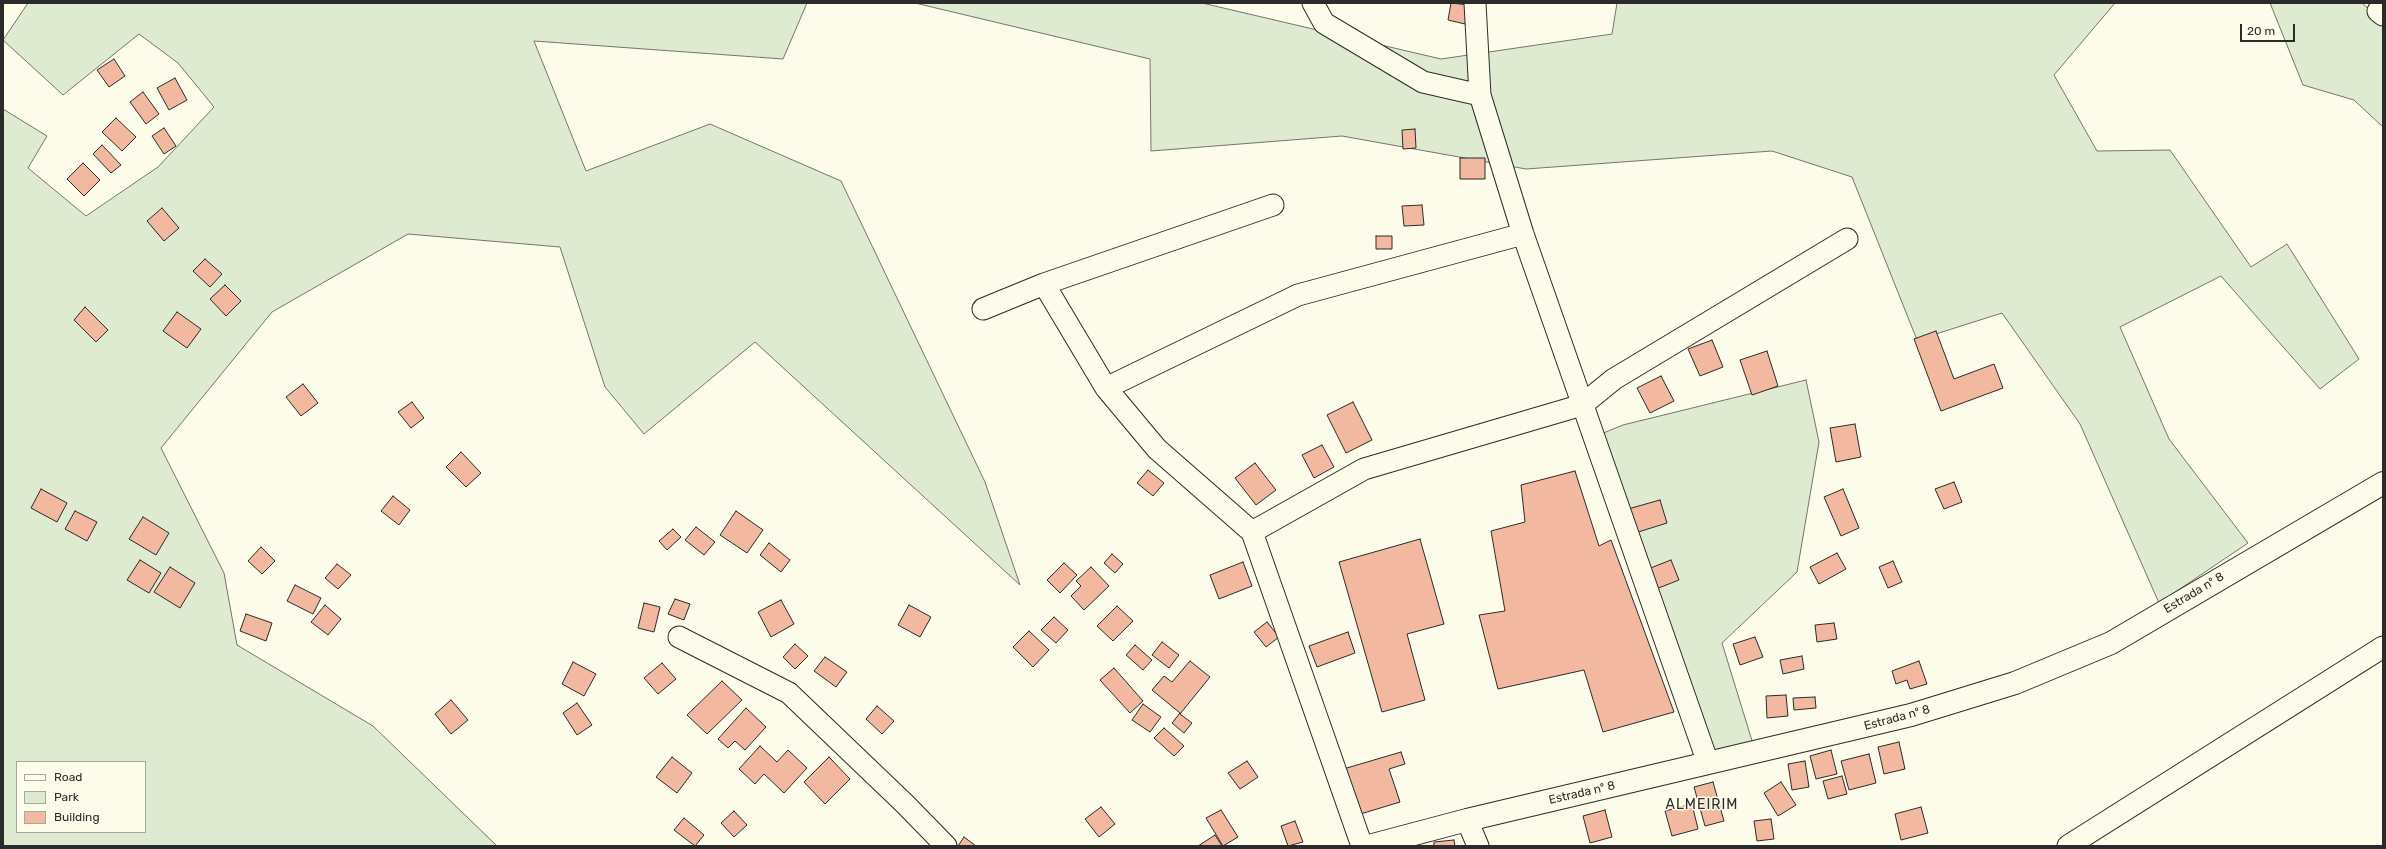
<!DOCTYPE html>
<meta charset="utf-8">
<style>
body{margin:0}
#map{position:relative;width:2386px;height:849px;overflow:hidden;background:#fdfbea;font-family:Rubik,sans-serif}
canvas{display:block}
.frame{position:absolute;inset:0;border:4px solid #2b2b2b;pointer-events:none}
.legend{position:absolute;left:16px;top:761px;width:130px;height:72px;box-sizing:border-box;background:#fdfbea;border:1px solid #a9a89e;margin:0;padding:5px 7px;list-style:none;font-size:12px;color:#2b2b2b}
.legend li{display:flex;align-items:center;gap:8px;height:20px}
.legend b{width:20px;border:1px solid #a9a89e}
.scale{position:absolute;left:2240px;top:24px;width:55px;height:18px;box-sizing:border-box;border:2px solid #2b2b2b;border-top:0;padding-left:5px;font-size:12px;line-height:14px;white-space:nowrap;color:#2b2b2b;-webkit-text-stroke:3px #fdfbea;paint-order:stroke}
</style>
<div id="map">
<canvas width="2386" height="849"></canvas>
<div class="frame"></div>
<ul class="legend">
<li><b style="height:5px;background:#fdfbea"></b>Road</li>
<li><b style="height:11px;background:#deebd1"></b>Park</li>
<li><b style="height:11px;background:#f2b8a0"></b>Building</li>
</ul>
<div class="scale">20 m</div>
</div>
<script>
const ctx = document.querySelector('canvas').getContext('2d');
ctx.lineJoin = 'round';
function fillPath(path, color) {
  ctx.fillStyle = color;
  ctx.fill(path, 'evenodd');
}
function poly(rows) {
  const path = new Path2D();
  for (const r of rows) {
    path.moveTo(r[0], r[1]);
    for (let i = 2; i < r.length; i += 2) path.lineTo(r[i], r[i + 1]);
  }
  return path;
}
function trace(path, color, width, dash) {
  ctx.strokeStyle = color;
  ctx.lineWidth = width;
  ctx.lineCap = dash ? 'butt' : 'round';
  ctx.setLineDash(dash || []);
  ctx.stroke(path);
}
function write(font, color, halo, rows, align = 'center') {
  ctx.font = font + ' Rubik,sans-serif';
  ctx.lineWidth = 3;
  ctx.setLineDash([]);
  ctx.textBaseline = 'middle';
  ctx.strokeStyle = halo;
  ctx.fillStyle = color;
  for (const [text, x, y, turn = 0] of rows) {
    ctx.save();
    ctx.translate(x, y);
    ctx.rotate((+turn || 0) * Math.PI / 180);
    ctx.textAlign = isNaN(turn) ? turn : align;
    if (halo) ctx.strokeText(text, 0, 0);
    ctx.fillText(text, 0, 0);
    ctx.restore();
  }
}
const green = poly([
 [28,3,807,3,783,59,534,41,586,171,710,124,841,181,985,482,1020,585,755,342,644,434,605,387,560,247,408,234,272,312,161,448,224,573,237,645,373,726,497,846,3,846,3,109,47,136,28,168,86,216,158,167,214,107,178,63,139,34,63,95,3,40,28,3],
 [17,762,145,762,145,832,17,832,17,762],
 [915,3,1202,3,1441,59,1612,34,1617,3,2115,3,2054,75,2097,151,2170,150,2251,267,2287,244,2359,359,2320,389,2221,276,2120,327,2169,439,2248,543,2159,603,2080,424,2002,313,1917,340,1852,177,1772,151,1526,169,1342,136,1151,151,1150,59,915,3],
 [2270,3,2362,3,2383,22,2383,127,2354,100,2303,85,2270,3],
 [1806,380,1819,442,1797,572,1722,643,1753,744,1701,752,1586,440,1623,425,1806,380]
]);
const building = poly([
 [1451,3,1469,5,1465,24,1448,20,1451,3],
 [114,59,125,76,109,87,97,70,114,59],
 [175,78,187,100,169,110,157,88,175,78],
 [143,92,159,114,146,124,130,102,143,92],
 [116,118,136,137,122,151,102,132,116,118],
 [164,128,176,146,164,154,152,136,164,128],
 [1415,129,1416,148,1403,149,1402,130,1415,129],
 [102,145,121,165,111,173,93,154,102,145],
 [1460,158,1485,158,1485,179,1460,179,1460,158],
 [83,163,100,180,84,196,67,179,83,163],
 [1422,205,1424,225,1404,226,1402,206,1422,205],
 [162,208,179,228,164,241,147,221,162,208],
 [1376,236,1392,236,1392,249,1376,249,1376,236],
 [205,259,222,274,210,287,193,271,205,259],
 [225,285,241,301,226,316,210,299,225,285],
 [85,307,108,330,96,342,74,320,85,307],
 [177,312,201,329,187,348,163,331,177,312],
 [1936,331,1954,379,1994,364,2003,388,1941,411,1914,339,1936,331],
 [1712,340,1723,367,1700,376,1688,349,1712,340],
 [1767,351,1778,386,1752,395,1740,360,1767,351],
 [1661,376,1674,401,1650,413,1637,388,1661,376],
 [303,384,318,403,301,416,286,397,303,384],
 [412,402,424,418,411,428,398,412,412,402],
 [1353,402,1372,440,1346,453,1327,415,1353,402],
 [1855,424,1861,457,1836,462,1830,428,1855,424],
 [1322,445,1334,467,1314,478,1302,455,1322,445],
 [461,452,481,473,466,487,446,467,461,452],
 [1255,463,1276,490,1256,505,1235,478,1255,463],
 [1148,470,1164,483,1153,496,1137,483,1148,470],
 [1575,471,1599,546,1611,540,1674,712,1603,732,1584,670,1498,689,1479,615,1505,611,1491,531,1525,522,1521,485,1575,471],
 [1954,482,1962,502,1944,509,1935,489,1954,482],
 [41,489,67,503,57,522,31,508,41,489],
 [1843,489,1859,528,1841,536,1824,497,1843,489],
 [393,496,410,510,399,525,381,511,393,496],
 [1660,500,1667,523,1635,533,1628,509,1660,500],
 [75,511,97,522,87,541,65,529,75,511],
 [736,511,763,530,747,553,720,535,736,511],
 [143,517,169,533,156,555,129,539,143,517],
 [696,527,715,542,704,555,685,540,696,527],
 [673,529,681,537,667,550,659,541,673,529],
 [1420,539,1444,624,1407,634,1425,700,1382,712,1339,562,1420,539],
 [769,543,790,560,781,572,760,555,769,543],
 [261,547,275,561,262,574,248,561,261,547],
 [1837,553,1846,569,1819,584,1810,567,1837,553],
 [1112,554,1123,564,1115,573,1104,563,1112,554],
 [140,560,161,573,149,593,127,580,140,560],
 [1671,560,1679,580,1656,589,1648,569,1671,560],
 [1893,561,1902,582,1888,588,1879,567,1893,561],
 [1243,562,1252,586,1219,599,1210,575,1243,562],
 [1064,563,1077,575,1060,593,1047,580,1064,563],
 [337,564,351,575,338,589,325,578,337,564],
 [170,567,195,583,180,608,154,592,170,567],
 [1091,567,1109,586,1084,610,1071,596,1081,586,1076,581,1091,567],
 [295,585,321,598,313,614,287,601,295,585],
 [675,599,690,604,684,620,668,614,675,599],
 [781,600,794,624,771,637,758,612,781,600],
 [644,603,660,607,654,632,638,628,644,603],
 [325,605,341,619,328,635,311,622,325,605],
 [909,605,931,617,920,637,898,625,909,605],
 [1117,606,1133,621,1113,641,1097,626,1117,606],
 [246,614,272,623,266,641,240,631,246,614],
 [1054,617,1068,630,1056,643,1041,630,1054,617],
 [1267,622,1279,637,1266,647,1254,632,1267,622],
 [1834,623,1837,639,1817,642,1815,625,1834,623],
 [1029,631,1049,650,1033,667,1013,647,1029,631],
 [1348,632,1355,653,1317,667,1309,646,1348,632],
 [1755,637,1763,657,1740,665,1733,644,1755,637],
 [1162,642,1179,655,1169,668,1152,655,1162,642],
 [795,644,808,656,795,669,783,657,795,644],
 [1135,645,1152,660,1143,670,1126,655,1135,645],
 [1802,656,1804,669,1783,674,1780,660,1802,656],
 [825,657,847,672,836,687,814,671,825,657],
 [1190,661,1210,677,1180,714,1192,723,1184,733,1172,723,1180,713,1152,690,1164,676,1172,682,1190,661],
 [1919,661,1927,684,1910,689,1907,680,1896,684,1892,671,1919,661],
 [573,662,596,674,584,696,562,684,573,662],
 [662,663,676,679,658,694,644,678,662,663],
 [1114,668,1143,701,1130,713,1100,680,1114,668],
 [722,681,742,700,707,734,687,715,722,681],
 [1786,695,1788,716,1767,718,1766,696,1786,695],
 [1815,697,1816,708,1794,710,1793,698,1815,697],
 [451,700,468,720,451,734,435,714,451,700],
 [577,703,592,725,577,735,563,713,577,703],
 [1143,704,1161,717,1150,732,1132,720,1143,704],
 [877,706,894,721,882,734,866,719,877,706],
 [746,708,766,727,745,750,735,741,728,748,718,739,746,708],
 [1164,728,1184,746,1174,756,1154,738,1164,728],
 [1899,742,1905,769,1884,774,1878,747,1899,742],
 [760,746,777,762,788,750,807,768,784,793,764,774,755,784,739,769,760,746],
 [1831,750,1837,774,1816,779,1810,756,1831,750],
 [1401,752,1405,764,1389,769,1400,802,1354,816,1340,770,1401,752],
 [1869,754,1876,783,1849,790,1841,761,1869,754],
 [672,757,692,773,677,793,656,777,672,757],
 [829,757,850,779,825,804,804,782,829,757],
 [1247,761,1258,777,1240,789,1228,773,1247,761],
 [1805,761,1809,787,1792,790,1788,764,1805,761],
 [1842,776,1847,794,1828,799,1823,781,1842,776],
 [1713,782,1724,821,1705,826,1694,787,1713,782],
 [1781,782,1796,805,1778,816,1764,793,1781,782],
 [1692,804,1698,829,1672,836,1665,811,1692,804],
 [1101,807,1115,824,1099,837,1085,819,1101,807],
 [1921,807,1928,833,1901,840,1895,814,1921,807],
 [1221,810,1238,837,1223,846,1206,818,1221,810],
 [1605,810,1612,837,1590,843,1583,816,1605,810],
 [734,811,747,825,734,837,721,823,734,811],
 [684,818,704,835,695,846,674,830,684,818],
 [1771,819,1774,839,1757,841,1754,821,1771,819],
 [1295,821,1303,842,1288,846,1281,826,1295,821],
 [1215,835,1222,846,1198,846,1215,835],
 [964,837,976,846,958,846,964,837],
 [1454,840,1455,846,1434,846,1434,842,1454,840]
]);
const minor = poly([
 [1313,3,1324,23,1423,82,1480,95],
 [1475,3,1480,95,1523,234,1708,763],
 [2378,11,2383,15],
 [1044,284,1106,388,1157,449,1252,532,1362,846],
 [983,309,1044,284,1273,205],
 [1106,388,1298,295,1523,234],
 [1252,532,1364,469,1582,405,1614,379,1847,239],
 [679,637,789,693,905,804,946,846],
 [1467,820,1478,846],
 [2068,846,2383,647]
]);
const major = poly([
 [1369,846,1467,820,1911,715,2015,683,2111,643,2383,483]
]);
const streetNames = [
 ["Estrada nº 8",2194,593,-31],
 ["Estrada nº 8",1897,718,-15],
 ["Estrada nº 8",1582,793,-13]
];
const quarterNames = [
 ["ALMEIRIM",1702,805]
];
fillPath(green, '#deebd1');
trace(green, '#74746e', 1);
fillPath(building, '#f2b8a0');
trace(building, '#2b2b2b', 1);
trace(minor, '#2b2b2b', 23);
trace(major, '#2b2b2b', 24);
trace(minor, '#fdfbea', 21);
trace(major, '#fdfbea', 22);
write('12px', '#2b2b2b', '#fdfbea', streetNames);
ctx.letterSpacing = '1px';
write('14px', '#2b2b2b', '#fdfbea', quarterNames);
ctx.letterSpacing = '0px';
</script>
